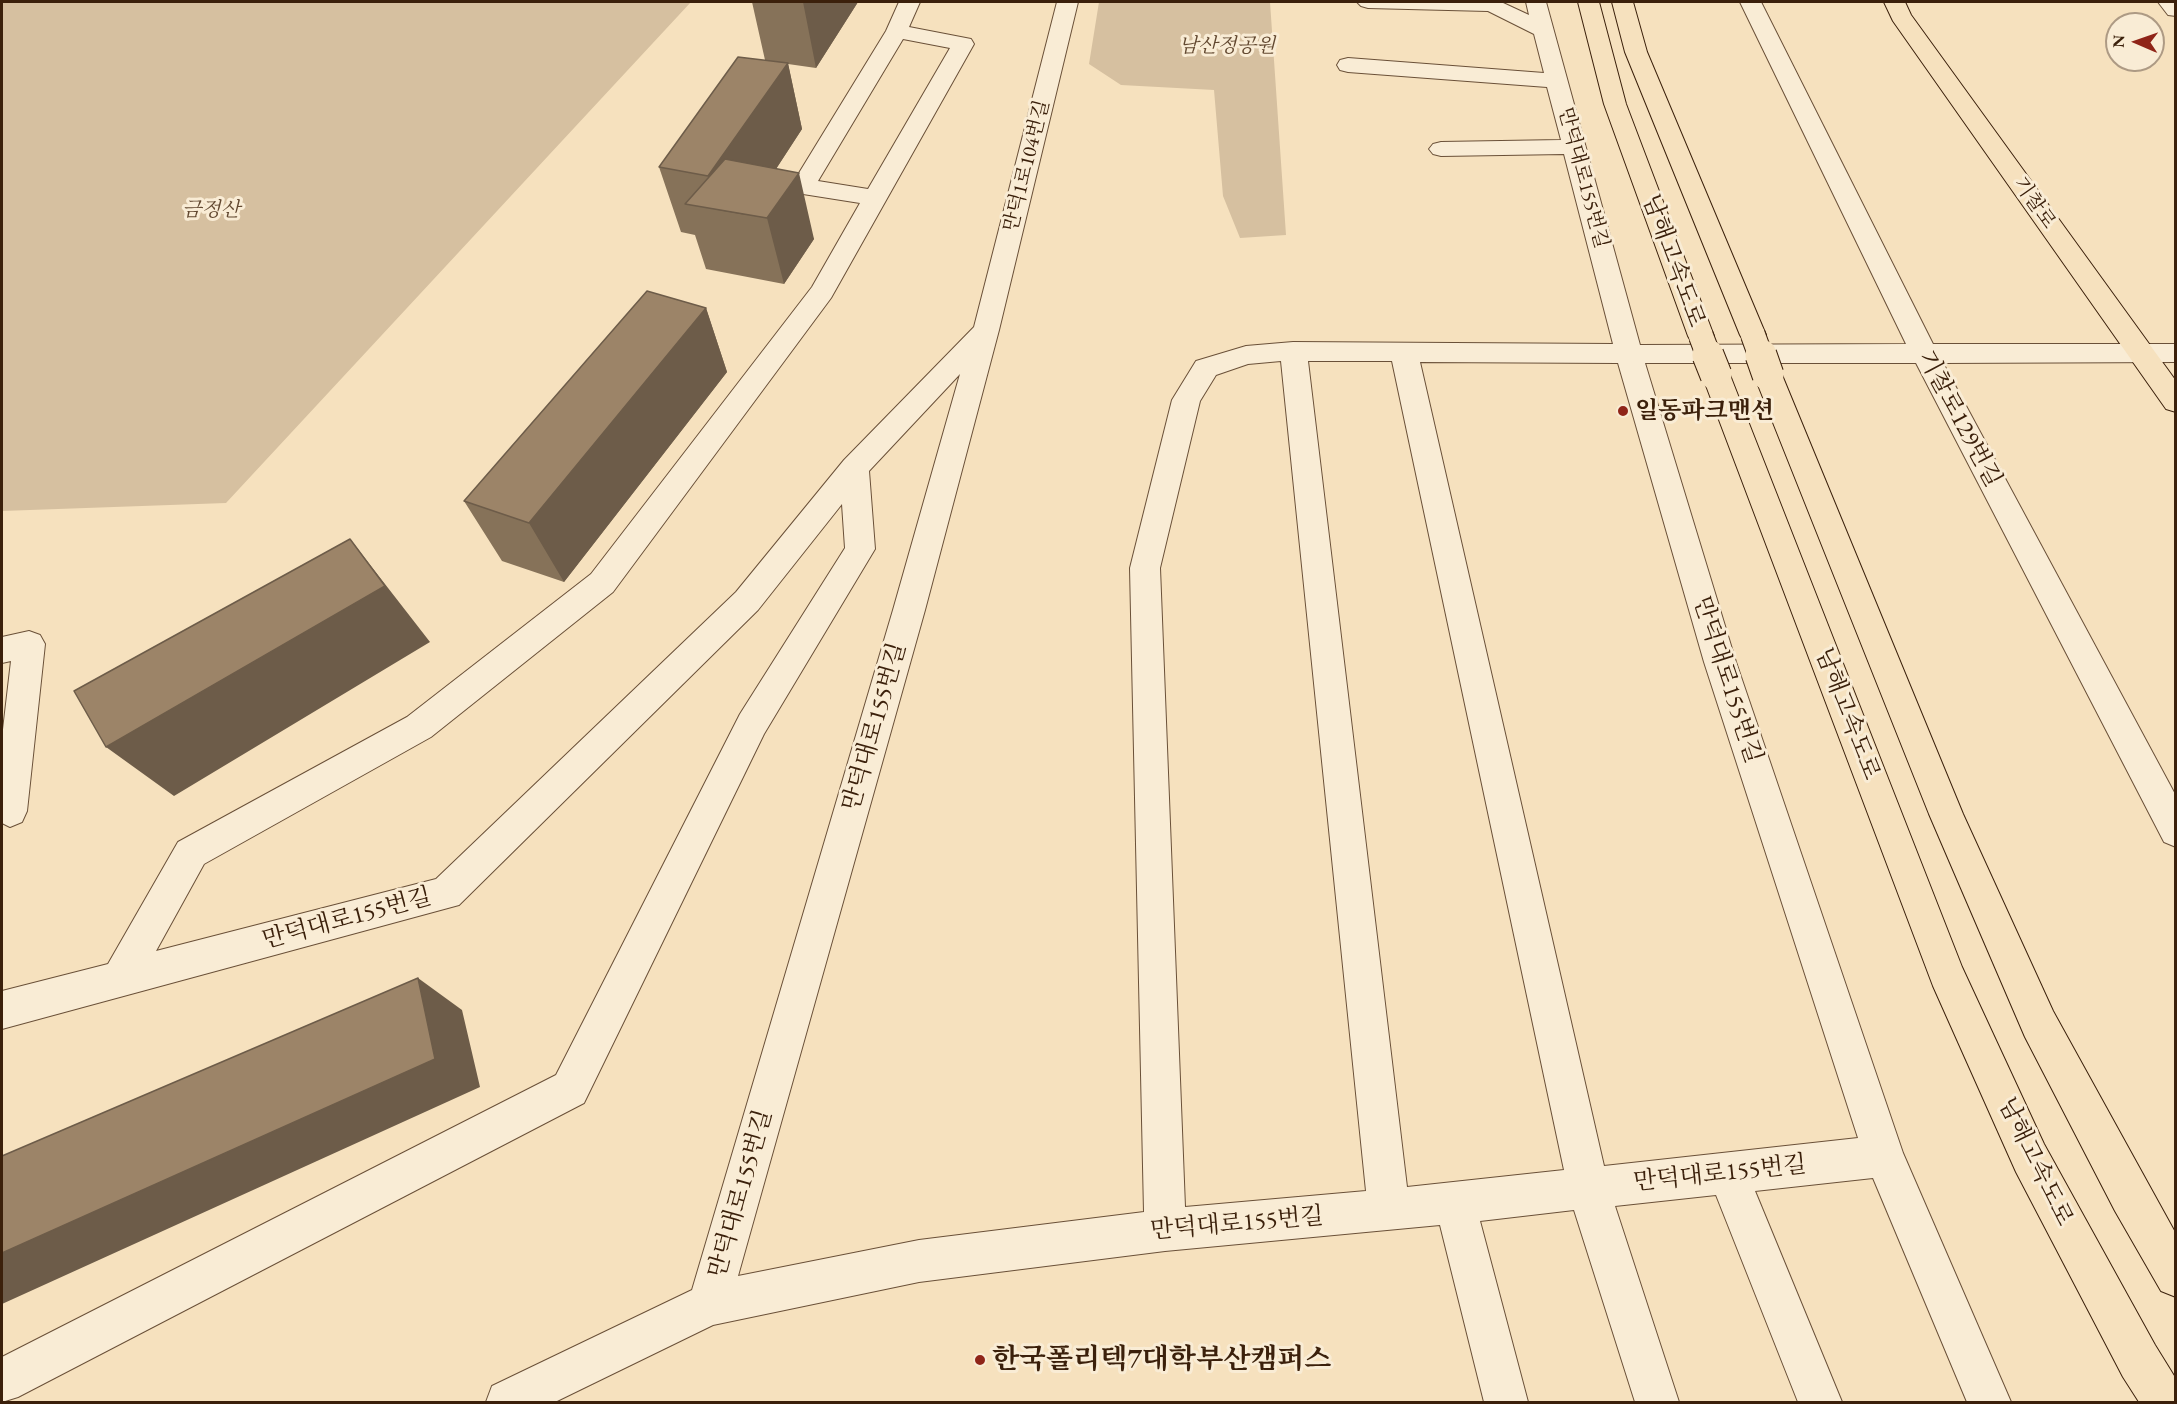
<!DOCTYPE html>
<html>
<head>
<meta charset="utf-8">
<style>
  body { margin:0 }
  #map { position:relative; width:2177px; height:1404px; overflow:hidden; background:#f6e1be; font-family:"EB Garamond",serif }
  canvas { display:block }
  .frame { position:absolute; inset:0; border:3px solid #3b200b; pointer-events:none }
  .north { position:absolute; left:2105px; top:12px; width:60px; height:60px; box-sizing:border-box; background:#f9ecd5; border:2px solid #ad9a84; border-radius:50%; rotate:272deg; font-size:16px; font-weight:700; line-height:24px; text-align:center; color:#3b200b }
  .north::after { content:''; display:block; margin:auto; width:21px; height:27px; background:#8f2418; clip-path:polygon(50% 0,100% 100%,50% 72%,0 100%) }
</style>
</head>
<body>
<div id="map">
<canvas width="2177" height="1404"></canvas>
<div class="frame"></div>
<div class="north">N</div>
</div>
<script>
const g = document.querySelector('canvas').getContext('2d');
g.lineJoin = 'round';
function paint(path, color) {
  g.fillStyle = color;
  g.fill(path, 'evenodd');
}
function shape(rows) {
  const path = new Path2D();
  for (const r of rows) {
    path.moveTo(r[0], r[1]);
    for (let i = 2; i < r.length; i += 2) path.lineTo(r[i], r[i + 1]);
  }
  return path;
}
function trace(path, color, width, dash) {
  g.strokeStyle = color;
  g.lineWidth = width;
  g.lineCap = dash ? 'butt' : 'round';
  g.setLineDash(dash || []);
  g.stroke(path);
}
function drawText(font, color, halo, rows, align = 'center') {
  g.font = font + ' "EB Garamond","Noto Serif KR",serif';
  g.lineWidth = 6;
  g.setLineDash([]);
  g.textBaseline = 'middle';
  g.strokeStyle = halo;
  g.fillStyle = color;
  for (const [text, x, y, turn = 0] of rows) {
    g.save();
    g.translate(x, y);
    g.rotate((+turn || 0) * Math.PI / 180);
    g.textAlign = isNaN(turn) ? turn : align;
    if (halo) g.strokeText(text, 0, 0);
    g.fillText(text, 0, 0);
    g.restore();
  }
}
paint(shape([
  [2,2,691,2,226,503,2,511],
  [1099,2,1270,2,1286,235,1240,238,1223,196,1214,90,1121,85,1089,64]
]), '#d6c0a0');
const minor = shape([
  [899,2,920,2,909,27,971,39,974,44,831,298,613,592,431,737,204,864,156,951,436,879,736,592,844,460,974,327,1057,2,1078,2,999,330,925,610,738,1276,919,1240,1144,1212,1130,568,1172,400,1196,361,1246,346,1293,342,1613,344,1564,154,1441,156,1433,154,1429,149,1433,144,1441,142,1561,140,1547,87,1348,72,1340,70,1337,65,1340,60,1348,58,1544,73,1534,34,1488,11,1368,8,1361,6,1357,2,1501,2,1529,15,1526,2,1546,2,1640,345,1906,344,1740,2,1761,2,1933,344,2176,344,2176,362,1943,363,2176,796,2176,847,2164,842,1916,363,1645,363,1736,662,1903,1153,2011,1402,1967,1402,1873,1178,1755,1191,1842,1402,1798,1402,1716,1195,1615,1206,1679,1402,1635,1402,1574,1210,1480,1221,1528,1402,1484,1402,1440,1225,1165,1251,919,1282,713,1325,555,1402,486,1402,492,1386,692,1290,893,610,960,374,869,471,875,549,764,734,584,1103,18,1397,2,1402,2,1357,556,1075,740,714,845,548,842,504,758,610,459,905,2,1029,2,991,108,964,178,842,407,717,591,574,812,287,860,203,803,194,794,191,791,186,886,31,899,2],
  [903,39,950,48,868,189,818,181,903,39],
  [1281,361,1366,1191,1185,1207,1160,568,1200,401,1216,375,1248,364,1281,361],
  [1308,361,1392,361,1564,1170,1407,1187,1308,361],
  [1420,362,1618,363,1704,662,1858,1138,1604,1166,1420,362],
  [2158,2,2176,2,2176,16,2168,15,2158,2],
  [29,631,40,635,45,644,27,811,22,822,10,827,2,823,2,738,11,661,2,663,2,637,29,631]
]);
const major = shape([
  [1884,2,1905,2,1911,15,2176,381,2176,412,2166,409,1893,21,1884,2]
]);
const highway = shape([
  [1578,2,1599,2,1626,104,1714,336,1710,343,1701,345,1692,343,1688,336,1604,104,1578,2],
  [1612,2,1633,2,1647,52,1766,335,1762,342,1753,344,1744,342,1740,335,1625,52,1612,2],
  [1716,365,1726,368,1730,375,1962,967,2044,1144,2155,1345,2176,1379,2176,1402,2139,1402,2123,1377,2016,1172,1933,986,1702,375,1706,368,1716,365],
  [1768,365,1778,368,1782,375,1963,814,2053,1011,2176,1234,2176,1297,2161,1291,2115,1211,2025,1037,1929,814,1754,375,1758,368,1768,365]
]);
trace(minor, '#6a5038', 2);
trace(major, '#3b200b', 2);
trace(highway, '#3b200b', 2);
paint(minor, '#f9ecd5');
paint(major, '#f6e1be');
paint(highway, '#f6e1be');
const highwayBridgeFar1 = shape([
  [1753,335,1761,357],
  [1701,336,1709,357]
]);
const highwayBridge = shape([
  [1708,355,1716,375],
  [1761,355,1768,375]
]);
trace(highwayBridgeFar1, '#3b200b', 26, []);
trace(highwayBridge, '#3b200b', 33, []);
trace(highwayBridgeFar1, '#f6e1be', 24);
trace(highwayBridge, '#f6e1be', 31);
paint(shape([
  [752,2,858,2,816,68,788,64,802,129,776,169,814,239,784,284,706,269,695,235,681,232,659,167,765,60],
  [706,308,727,372,564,582,502,561,464,501]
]), '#867259');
paint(shape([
  [803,2,858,2,816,68],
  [788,63,802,129,746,215,718,210,708,176],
  [799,173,814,239,784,284,767,218],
  [706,308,727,372,564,582,529,523],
  [350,539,430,642,174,796,106,747],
  [418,978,462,1010,480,1087,2,1304,2,1253]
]), '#6d5c49');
const building = shape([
  [738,57,788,63,708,176,659,167,738,57],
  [725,159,799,173,767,218,685,204,725,159],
  [647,291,706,308,529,523,464,501,647,291],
  [350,539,385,586,106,747,74,691,350,539],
  [418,978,435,1059,2,1253,2,1156,418,978]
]);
paint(building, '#9c8468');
trace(building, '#6d5c49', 1.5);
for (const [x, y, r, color] of [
  [1623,411,6,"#8f2418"],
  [980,1360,6,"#8f2418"]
]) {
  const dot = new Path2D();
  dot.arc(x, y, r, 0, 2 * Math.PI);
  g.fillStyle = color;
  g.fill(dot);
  trace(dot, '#f9ecd5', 2);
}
drawText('italic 20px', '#624830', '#f9ecd5', [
  ["남산정공원",1227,47],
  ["금정산",211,211]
]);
drawText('20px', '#3b200b', '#f9ecd5', [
  ["만덕1로104번길",1027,166,-76],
  ["만덕대로155번길",1583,178,75],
  ["기찰로",2034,203,55]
]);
drawText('24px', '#3b200b', '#f9ecd5', [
  ["남해고속도로",1673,261,70],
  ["기찰로129번길",1959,419,62],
  ["만덕대로155번길",1727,680,72],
  ["남해고속도로",1847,714,69],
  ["만덕대로155번길",875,727,-74],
  ["만덕대로155번길",347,919,-15],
  ["남해고속도로",2035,1162,64],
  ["만덕대로155번길",1720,1174,-6],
  ["만덕대로155번길",741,1194,-74],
  ["만덕대로155번길",1237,1224,-5]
]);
drawText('bold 24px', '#3b200b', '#f9ecd5', [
  ["일동파크맨션",1635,411]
], 'left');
drawText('bold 28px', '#3b200b', '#f9ecd5', [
  ["한국폴리텍7대학부산캠퍼스",992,1360]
], 'left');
</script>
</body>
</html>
